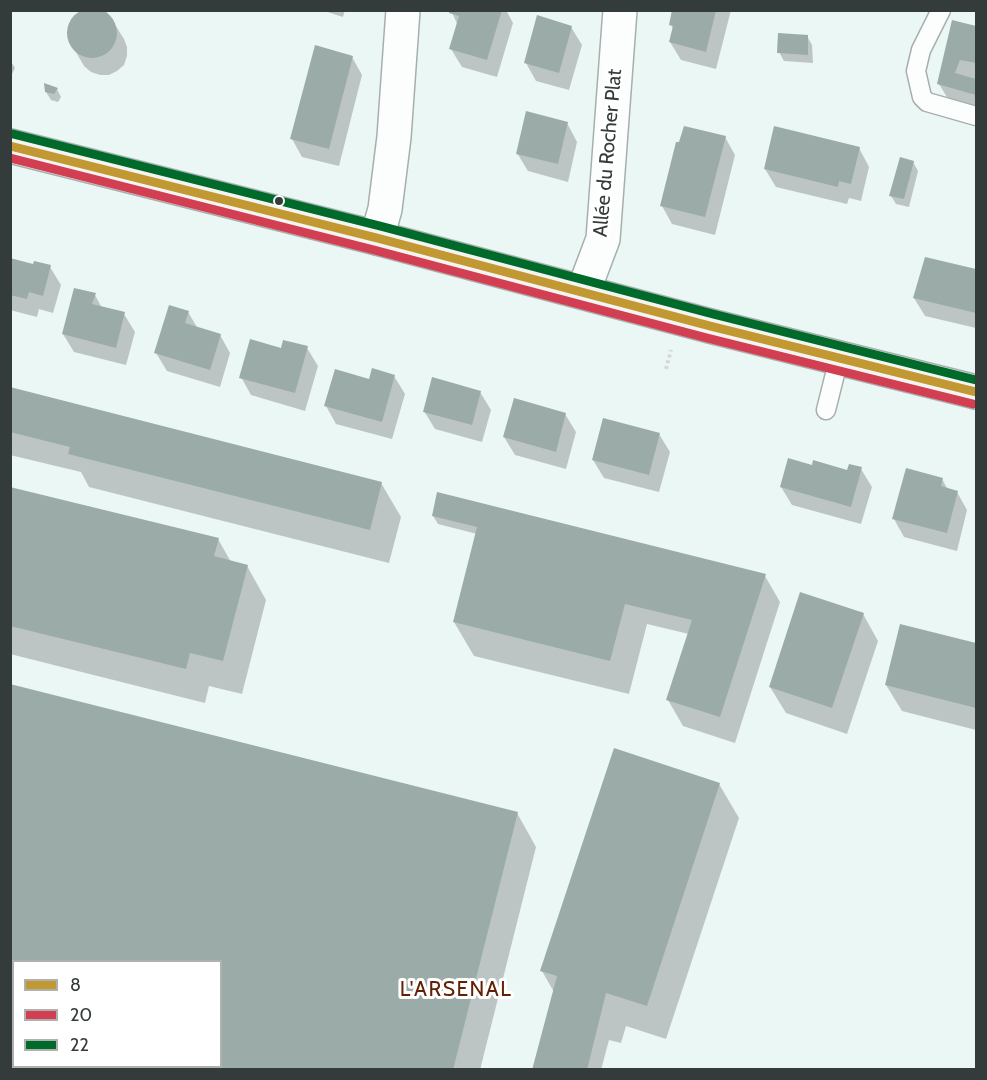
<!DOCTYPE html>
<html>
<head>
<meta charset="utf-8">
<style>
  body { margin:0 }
  #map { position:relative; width:987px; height:1080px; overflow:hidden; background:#ebf7f4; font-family:Cabin,sans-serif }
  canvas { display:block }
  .frame { position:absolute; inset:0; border:12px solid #333c3a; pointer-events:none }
  .legend { position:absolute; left:12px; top:960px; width:210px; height:108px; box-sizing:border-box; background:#fff; border:2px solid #adb1b0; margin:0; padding:8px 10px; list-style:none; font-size:18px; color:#333c3a }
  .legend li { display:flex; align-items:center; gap:12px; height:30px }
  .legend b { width:30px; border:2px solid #adb1b0 }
</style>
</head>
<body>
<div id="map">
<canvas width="987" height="1080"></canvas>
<div class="frame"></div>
<ul class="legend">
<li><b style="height:8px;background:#c19831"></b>8</li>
<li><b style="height:8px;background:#d23e52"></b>20</li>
<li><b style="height:8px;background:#006a2a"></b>22</li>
</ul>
</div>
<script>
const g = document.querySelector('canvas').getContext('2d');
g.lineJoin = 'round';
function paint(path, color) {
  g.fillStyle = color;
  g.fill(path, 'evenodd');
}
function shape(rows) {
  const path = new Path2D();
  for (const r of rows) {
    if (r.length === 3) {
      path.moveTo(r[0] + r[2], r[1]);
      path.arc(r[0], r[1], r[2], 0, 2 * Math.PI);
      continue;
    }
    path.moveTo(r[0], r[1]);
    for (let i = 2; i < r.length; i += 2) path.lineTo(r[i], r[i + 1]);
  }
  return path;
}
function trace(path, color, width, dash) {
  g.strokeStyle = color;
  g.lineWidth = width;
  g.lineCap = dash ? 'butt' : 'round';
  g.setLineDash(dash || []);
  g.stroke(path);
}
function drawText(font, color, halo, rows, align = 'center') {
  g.font = font + ' Cabin,sans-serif';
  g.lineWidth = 6;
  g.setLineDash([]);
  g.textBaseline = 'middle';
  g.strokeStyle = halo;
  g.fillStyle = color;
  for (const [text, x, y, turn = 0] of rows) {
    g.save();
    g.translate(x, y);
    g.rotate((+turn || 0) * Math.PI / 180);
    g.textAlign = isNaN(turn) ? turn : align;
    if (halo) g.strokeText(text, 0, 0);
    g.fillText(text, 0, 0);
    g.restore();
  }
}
paint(shape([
  [82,10,102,10,107,12,124,39,127,47,127,56,124,65,117,71,109,75,100,75,91,72,84,66,73,47,69,39,71,21],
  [321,10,345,10,343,17],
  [451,10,506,10,513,23,497,77,462,67,451,49,458,26],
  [674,10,731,10,716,69,681,60,670,42,674,30,671,25],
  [953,21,976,27,976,109,950,102,939,84],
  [571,27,582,45,569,90,536,81,526,63],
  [807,36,812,45,813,63,784,61,779,52],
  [352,57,362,75,339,166,302,157,292,139],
  [10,60,15,68,10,78],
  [57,89,61,97,58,102,51,100,46,92],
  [567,123,577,142,568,182,528,171,517,153],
  [725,137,735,155,715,235,672,224,662,206],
  [859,148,869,167,861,201,849,198,847,204,776,187,765,169],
  [913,162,918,171,909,207,896,204,891,196],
  [926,259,976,271,976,328,925,316,914,298],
  [10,260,35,266,50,267,61,285,53,313,39,309,37,317,10,310],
  [95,295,102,308,124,314,135,332,126,365,74,352,63,334],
  [188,312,198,329,220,335,230,353,220,387,167,371,156,353],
  [307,348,318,366,305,411,251,395,241,377,282,350],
  [394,376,405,394,392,439,336,424,326,406,370,381],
  [10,389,381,483,401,517,389,563,89,487,81,472,10,455],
  [480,392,491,410,482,442,435,429,424,411],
  [565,414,576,432,566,469,515,455,504,437],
  [659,434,670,452,659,492,604,478,593,460],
  [861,469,872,487,861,524,792,505,781,487],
  [942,479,948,490,957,492,967,510,957,551,904,537,894,519],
  [10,488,218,539,231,562,247,566,266,600,242,694,209,686,205,703,10,654],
  [433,516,765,576,780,602,735,743,683,726,668,700,689,634,647,624,629,694,474,656,454,622,477,534,438,524],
  [863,614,878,641,847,734,786,713,770,687],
  [901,626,976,645,976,730,902,711,886,685],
  [10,686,517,813,536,847,480,1070,10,1070],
  [14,962,220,962,220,1066,14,1066],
  [719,784,739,818,666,1039,626,1026,621,1043,609,1040,601,1070,534,1070,554,992,542,971]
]), '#0003');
paint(shape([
  [92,33,25],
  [449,10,502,10,487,60,449,49,459,16,449,13],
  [672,10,716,10,706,52,669,42,673,26,669,25],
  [537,15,572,26,559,73,524,63],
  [952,20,976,26,976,63,960,60,955,73,976,79,976,95,937,84],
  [778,33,808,35,808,55,777,53],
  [315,45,353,56,329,149,290,139],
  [44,83,58,88,54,94,45,92],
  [526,111,568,122,558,164,516,154],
  [684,126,726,136,705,217,660,206,676,142,679,142],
  [774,126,860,147,851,184,839,181,838,187,764,169],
  [900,157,914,161,904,199,889,196],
  [925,257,976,269,976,313,913,298],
  [10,258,33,264,34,261,51,265,43,296,29,292,27,299,10,295],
  [74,288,96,293,92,304,125,312,116,348,62,334],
  [169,305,189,311,185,323,221,334,210,370,154,353],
  [250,339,281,348,283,340,308,346,295,393,239,378],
  [372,368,395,375,382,422,324,406,335,369,369,379],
  [432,377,481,391,472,425,423,412],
  [10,387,382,482,370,530,68,454,70,447,10,432],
  [514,398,566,413,556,452,503,437],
  [603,418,660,433,649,475,592,460],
  [788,458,812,465,813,460,847,470,849,464,862,467,851,507,780,487],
  [906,468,943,478,941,486,958,491,947,533,892,519],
  [10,487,219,538,214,556,248,565,223,661,190,653,186,669,10,626],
  [437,492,766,574,720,717,666,700,692,620,625,604,610,661,453,622,477,527,432,516],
  [800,592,864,613,832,708,769,687],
  [900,624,976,643,976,708,885,685],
  [10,684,518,812,453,1070,10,1070],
  [14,962,220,962,220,1066,14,1066],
  [614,748,720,783,647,1006,606,993,587,1070,532,1070,557,976,540,971]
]), '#9aaba8');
const lane = shape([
  [941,10,921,50,916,71,922,97,927,102,976,116],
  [826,410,839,358]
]);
const street = shape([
  [377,238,385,209,394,137,403,10],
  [583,292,603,239,620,10]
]);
const secondary = shape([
  [10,146,377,238,710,326,976,392]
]);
trace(lane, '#a6afad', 21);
trace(street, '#a6afad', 36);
trace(secondary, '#a6afad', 36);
trace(shape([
  [666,369,671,350]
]), '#d5d8d8', 4, [3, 3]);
trace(lane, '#fcfefd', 18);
trace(street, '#fcfefd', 33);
trace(secondary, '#f4f4f2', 33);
trace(shape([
  [10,146,377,238,710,326,976,392]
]), '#c19831', 9);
trace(shape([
  [10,158,374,250,707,338,973,404]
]), '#d23e52', 9);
trace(shape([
  [13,134,380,226,713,314,976,380]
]), '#006a2a', 9);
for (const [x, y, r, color] of [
  [279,201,5,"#333c3a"]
]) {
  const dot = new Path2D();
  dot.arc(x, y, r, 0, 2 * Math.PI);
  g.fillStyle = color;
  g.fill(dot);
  trace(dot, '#fff', 2);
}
drawText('20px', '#333c3a', '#fff', [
  ["Allée du Rocher Plat",608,153,-85]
]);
g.letterSpacing = '1.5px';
drawText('21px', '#612102', '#fff', [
  ["L'ARSENAL",456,990]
]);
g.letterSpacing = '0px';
</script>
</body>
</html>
